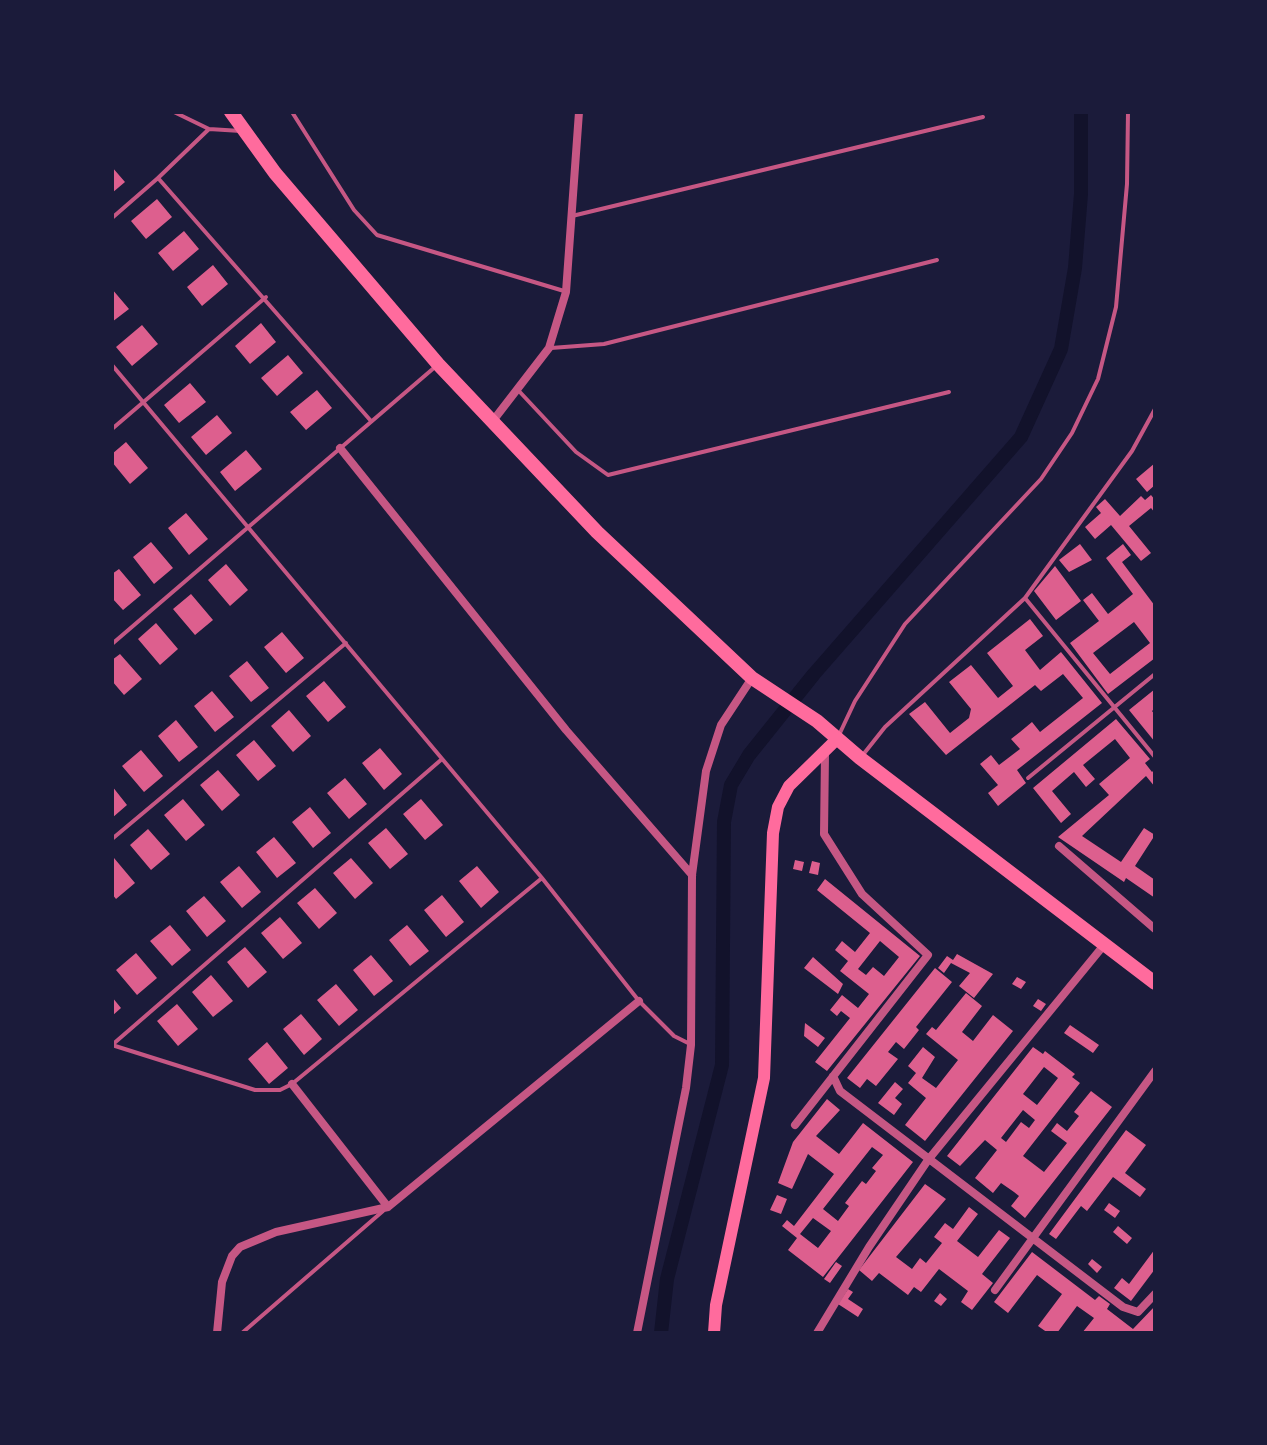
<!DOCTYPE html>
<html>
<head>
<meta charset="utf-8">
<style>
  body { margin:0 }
  #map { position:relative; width:1267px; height:1445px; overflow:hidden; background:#1b1b3a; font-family:Overpass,sans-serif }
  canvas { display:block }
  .frame { position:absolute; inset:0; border:114px solid #1b1b3a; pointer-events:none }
</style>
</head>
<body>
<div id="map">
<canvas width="1267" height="1445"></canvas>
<div class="frame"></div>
</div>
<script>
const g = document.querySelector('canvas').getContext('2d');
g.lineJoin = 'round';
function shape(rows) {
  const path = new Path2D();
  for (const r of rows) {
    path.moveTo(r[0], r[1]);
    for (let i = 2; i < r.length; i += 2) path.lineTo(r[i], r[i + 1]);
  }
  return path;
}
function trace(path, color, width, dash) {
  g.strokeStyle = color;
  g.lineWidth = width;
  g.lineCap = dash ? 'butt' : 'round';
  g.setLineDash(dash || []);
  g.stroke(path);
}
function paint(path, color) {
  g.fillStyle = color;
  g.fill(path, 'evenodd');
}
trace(shape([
  [661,1333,667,1279,722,1065,724,822,731,785,749,755,814,674,1021,437,1061,349,1075,268,1081,194,1081,112]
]), '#12122b', 14);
paint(shape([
  [112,167,125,182,112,193],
  [157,199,172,217,146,239,131,221],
  [184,231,199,249,173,271,158,253],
  [213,265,228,284,202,306,187,287],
  [112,289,129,309,112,322],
  [261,323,276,342,250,364,235,346],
  [142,325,158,344,132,366,116,347],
  [288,355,303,373,277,396,261,378],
  [190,383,206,402,179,423,164,405],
  [317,390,332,408,306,430,290,412],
  [217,415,232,433,206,455,191,437],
  [126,442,148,468,130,484,112,462,112,454],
  [246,450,262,469,235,491,220,472],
  [1155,463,1155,485,1147,492,1136,479],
  [1151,495,1155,500,1155,513,1151,508,1129,526,1151,553,1141,561,1111,525,1095,539,1085,527,1101,513,1096,507,1105,499,1120,516,1141,496,1145,500],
  [186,513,208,539,189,555,168,528],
  [151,542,173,568,154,584,133,557],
  [1080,544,1092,560,1069,572,1059,560],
  [1123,544,1131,555,1122,562,1155,606,1155,658,1108,694,1070,643,1099,621,1083,600,1092,593,1108,614,1133,594,1106,558],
  [1134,622,1150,643,1110,674,1093,653],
  [226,564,248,590,230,606,208,580],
  [1055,566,1081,601,1056,620,1034,591],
  [119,569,141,595,123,610,112,598,112,574],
  [191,594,213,620,195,635,173,609],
  [1030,619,1043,636,1025,650,1040,670,1061,652,1102,703,1017,770,1026,783,998,806,988,793,998,785,980,764,991,755,999,765,1020,749,1011,739,1020,732,1032,722,1040,732,1083,698,1063,674,1041,691,1035,685,946,755,909,714,925,702,950,733,969,718,971,709,949,682,971,665,998,698,1013,686,987,653],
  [156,623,178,649,160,665,138,639],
  [282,632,304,658,286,673,264,647],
  [120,654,142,679,124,695,112,681,112,660],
  [247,661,269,688,251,702,229,676],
  [324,681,346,707,328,722,306,696],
  [1155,689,1155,708,1152,711,1155,715,1155,742,1129,710],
  [212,691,234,717,215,732,194,706],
  [289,710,311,736,293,752,271,726],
  [1116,719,1150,759,1145,763,1152,772,1155,769,1155,787,1146,776,1082,836,1121,862,1144,828,1155,835,1135,866,1155,880,1155,898,1126,878,1124,882,1058,837,1109,795,1099,784,1130,758,1115,739,1083,765,1095,779,1086,787,1074,772,1052,791,1071,814,1061,823,1033,788],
  [176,720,198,747,179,762,158,736],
  [254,740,276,766,258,781,236,755],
  [380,748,402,774,384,790,362,763],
  [141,750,163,776,144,792,122,766],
  [218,770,240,795,222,811,200,785],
  [345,778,367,804,349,819,327,793],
  [112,786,127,805,112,818],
  [183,799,205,825,186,841,164,815],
  [421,799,443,825,425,840,403,814],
  [310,807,331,833,313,848,292,822],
  [386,828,408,854,390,869,368,843],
  [148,829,170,854,151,870,130,845],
  [274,837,296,863,277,878,256,852],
  [114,858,135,883,116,899,112,894],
  [351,858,373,883,355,899,333,873],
  [795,860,804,862,802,871,793,869],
  [812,861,820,863,818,875,809,873],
  [239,866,261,892,242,908,220,882],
  [477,866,499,892,481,908,459,881],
  [825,879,920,956,827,1071,815,1062,850,1018,841,1011,837,1016,830,1010,842,995,858,1008,869,994,840,971,848,961,835,950,842,941,855,952,870,933,817,890],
  [880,941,899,957,884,976,873,967,866,975,858,969],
  [315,888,337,913,319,929,297,903],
  [442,895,464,922,446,937,424,910],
  [204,896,226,921,207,937,186,911],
  [280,917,302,943,283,959,261,933],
  [170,925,191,950,172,966,150,941],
  [407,925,429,951,410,966,389,940],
  [245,947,267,972,248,988,227,962],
  [136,953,157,978,137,995,116,970],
  [957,954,993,974,974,998,959,986,970,973,951,963,944,973,938,968,947,956,953,960],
  [371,955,393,981,374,996,353,970],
  [813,957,843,984,838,994,804,968],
  [935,968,952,982,916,1027,919,1030,904,1049,896,1042,888,1052,898,1059,876,1086,867,1079,860,1088,847,1078],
  [211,975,233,1001,213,1017,192,992],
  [1017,977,1026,982,1021,989,1012,984],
  [336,984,358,1010,339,1026,317,1000],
  [966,993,982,1006,962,1032,973,1041,993,1015,1013,1031,925,1141,905,1125,926,1098,908,1083,916,1073,908,1066,923,1047,935,1057,922,1078,936,1088,958,1060,926,1034,932,1027,936,1030],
  [112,997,121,1008,112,1016],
  [1038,999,1046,1004,1041,1011,1033,1006],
  [177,1004,198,1029,178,1046,157,1021],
  [301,1014,322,1039,304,1055,283,1029],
  [805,1023,825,1038,818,1047,804,1036],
  [1070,1025,1099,1045,1093,1053,1064,1033],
  [267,1042,288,1068,269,1084,248,1059],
  [1033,1047,1043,1054,1045,1051,1075,1074,1072,1077,1080,1083,1023,1156,1044,1172,1067,1143,1051,1131,1057,1123,1067,1131,1079,1116,1074,1112,1091,1091,1112,1107,1025,1218,1011,1206,1019,1196,1014,1192,1001,1183,993,1193,975,1178,997,1150,985,1140,960,1166,947,1156],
  [1044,1067,1058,1078,1037,1105,1023,1094],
  [1023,1110,1035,1120,1029,1128,1021,1122,1006,1142,1001,1138],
  [895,1082,903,1089,895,1098,902,1104,894,1115,878,1103],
  [827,1099,840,1110,816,1136,839,1154,863,1123,913,1162,823,1277,788,1250,797,1238,782,1226,787,1220,794,1226,834,1174,808,1154,792,1189,778,1183,793,1142],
  [872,1147,883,1155,872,1168,876,1171,866,1184,862,1181,845,1203,849,1206,838,1221,823,1209],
  [813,1218,831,1231,818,1248,800,1234],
  [1126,1130,1146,1145,1125,1173,1146,1189,1140,1197,1113,1177,1087,1211,1081,1206,1056,1239,1049,1234],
  [925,1184,946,1199,896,1257,912,1269,920,1258,926,1263,942,1243,934,1237,945,1223,953,1229,969,1207,978,1214,957,1241,978,1257,999,1230,1010,1238,982,1274,993,1283,972,1310,961,1302,968,1291,939,1269,921,1292,914,1287,908,1295,879,1273,872,1281,859,1270],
  [777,1195,787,1199,781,1214,770,1210],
  [1109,1203,1120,1211,1115,1218,1104,1210],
  [1118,1226,1132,1238,1127,1244,1113,1232],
  [1155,1249,1155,1269,1131,1301,1114,1288,1122,1278,1129,1284],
  [1032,1252,1095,1300,1099,1296,1110,1304,1107,1309,1133,1329,1155,1306,1155,1333,1082,1333,1094,1318,1077,1306,1057,1333,1048,1333,1038,1326,1062,1294,1037,1275,1008,1313,994,1302],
  [1092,1259,1102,1267,1097,1273,1088,1264],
  [836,1262,842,1266,830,1283,824,1279],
  [848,1289,853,1292,848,1299,863,1309,858,1317,838,1304],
  [940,1293,947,1299,941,1306,934,1301]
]), '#dd5f8e');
trace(shape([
  [174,112,209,129,241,131],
  [292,112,354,210,377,235,564,291],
  [158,178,209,129],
  [572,216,983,117],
  [112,218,158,178,371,421],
  [551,348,604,344,937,260],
  [112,365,542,878,639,1001,674,1036,690,1044],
  [518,390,576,452,608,475,949,392],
  [112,429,266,297],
  [1025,598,1155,757],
  [112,644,435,367],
  [839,735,855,701,905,624,1041,479,1072,433,1098,379,1116,307,1127,184,1128,112],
  [862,756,885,727,1025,598,1132,451,1155,409],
  [1028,778,1155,674],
  [112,839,346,643],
  [112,1045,255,1090,280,1090,292,1084,542,878],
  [112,1045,442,759],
  [242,1333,383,1211]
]), '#c65784', 4);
trace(shape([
  [492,422,549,348,566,292,579,112],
  [340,448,566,730,692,875],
  [1059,846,1155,929],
  [833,1076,840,1091,1123,1307,1138,1312,1155,1294],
  [292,1084,388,1207],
  [795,1125,928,955,862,894,824,834,825,754],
  [995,1290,1155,1071],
  [217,1333,222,1282,232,1256,240,1247,276,1232,388,1207,639,1001],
  [637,1333,686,1088,691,1045,692,875,706,771,721,725,752,678],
  [817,1333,869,1247,928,1160,1104,945]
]), '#c65784', 8);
trace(shape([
  [714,1333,716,1305,764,1078,773,833,778,807,789,786,838,738]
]), '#ff6b9d', 12);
trace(shape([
  [231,112,275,173,438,364,597,532,752,678,817,721,860,758,1155,983]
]), '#ff6b9d', 14);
</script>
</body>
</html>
